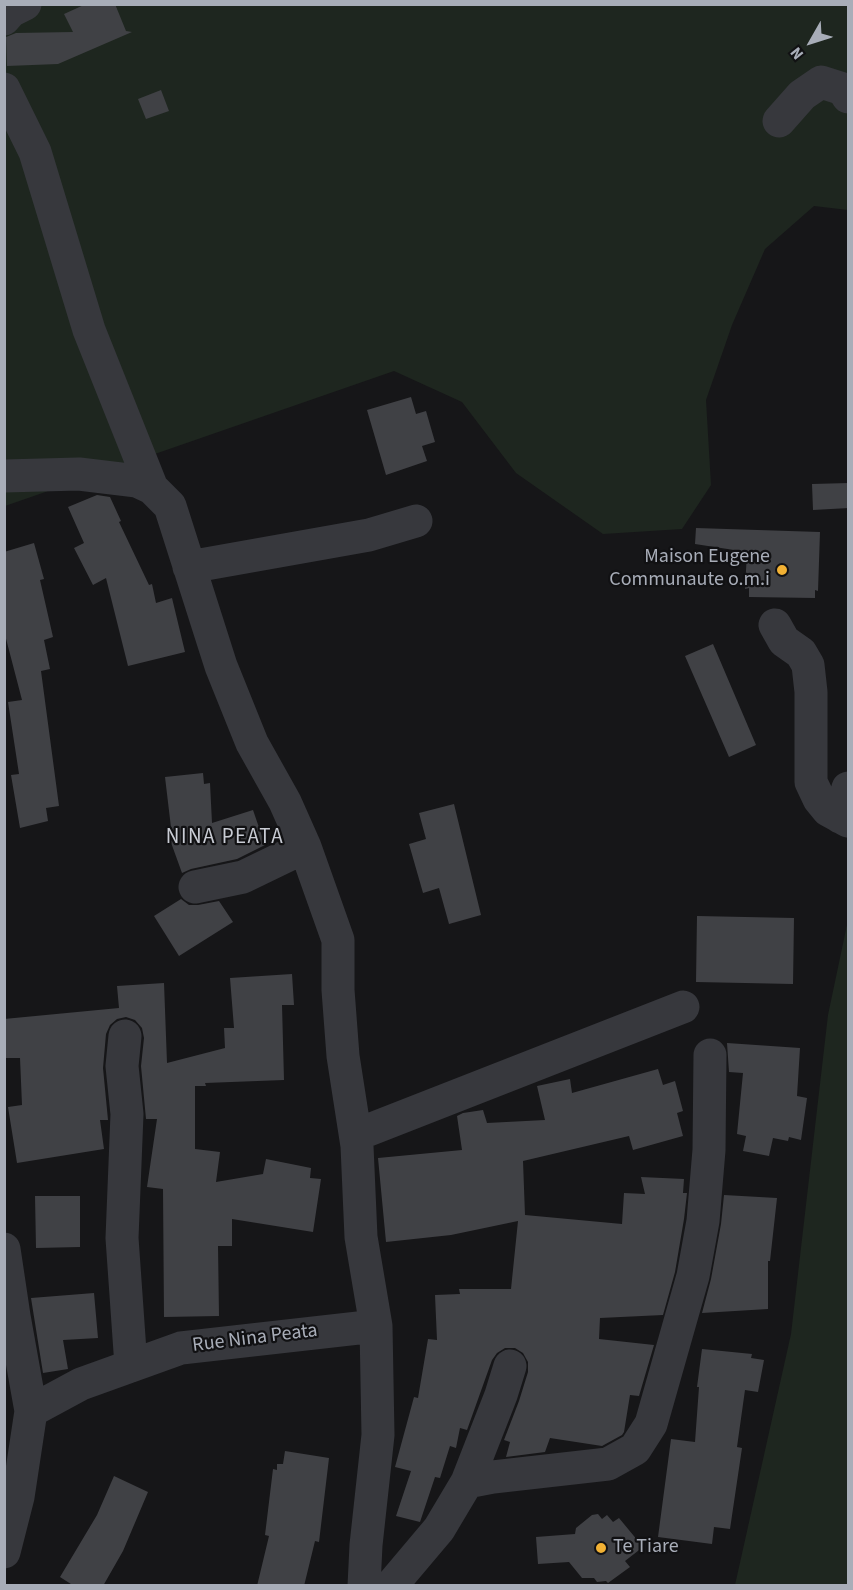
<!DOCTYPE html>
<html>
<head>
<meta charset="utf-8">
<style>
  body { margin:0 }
  #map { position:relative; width:853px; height:1590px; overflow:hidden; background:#161618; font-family:"Source Sans 3",sans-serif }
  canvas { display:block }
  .frame { position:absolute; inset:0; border:6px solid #a8adb8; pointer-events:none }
  .north { position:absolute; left:781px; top:12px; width:60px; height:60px; -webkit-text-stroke:4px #111113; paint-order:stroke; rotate:231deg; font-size:16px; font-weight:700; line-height:24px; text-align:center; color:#a8adb8 }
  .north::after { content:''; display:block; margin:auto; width:21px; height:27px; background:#a8adb8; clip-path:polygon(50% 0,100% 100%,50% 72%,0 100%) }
</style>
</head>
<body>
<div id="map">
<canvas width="853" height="1590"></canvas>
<div class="frame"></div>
<div class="north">N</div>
</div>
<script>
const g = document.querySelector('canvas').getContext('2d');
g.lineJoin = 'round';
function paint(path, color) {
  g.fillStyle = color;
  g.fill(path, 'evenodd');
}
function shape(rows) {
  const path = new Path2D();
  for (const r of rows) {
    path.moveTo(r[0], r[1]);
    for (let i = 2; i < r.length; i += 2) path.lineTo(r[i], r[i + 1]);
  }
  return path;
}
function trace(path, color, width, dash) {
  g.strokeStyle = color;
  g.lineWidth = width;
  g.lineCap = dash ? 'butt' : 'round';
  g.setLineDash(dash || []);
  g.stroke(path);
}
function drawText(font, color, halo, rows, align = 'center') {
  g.font = font + ' "Source Sans 3",sans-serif';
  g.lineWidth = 4.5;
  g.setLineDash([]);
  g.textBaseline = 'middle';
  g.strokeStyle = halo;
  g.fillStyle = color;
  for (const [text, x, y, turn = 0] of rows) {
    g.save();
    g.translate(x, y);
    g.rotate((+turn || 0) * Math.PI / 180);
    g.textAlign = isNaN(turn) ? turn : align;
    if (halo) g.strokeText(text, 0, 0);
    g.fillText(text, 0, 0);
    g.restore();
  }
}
paint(shape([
  [4,5,848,5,848,210,814,206,765,249,732,325,706,400,711,485,682,529,603,534,516,473,462,402,394,371,5,506],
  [848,920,848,1585,735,1585,791,1334,828,1015]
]), '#1e261f');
paint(shape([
  [86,4,115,4,126,31,132,32,58,64,7,66,6,37,16,33,73,32,64,14],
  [161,90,169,111,146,119,138,99],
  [411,397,416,414,426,411,435,442,422,446,427,461,386,475,367,410],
  [849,483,849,508,813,510,812,484],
  [97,495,110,497,121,521,119,522,149,585,152,584,156,603,172,598,185,652,128,666,106,578,93,585,74,548,84,543,68,507],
  [696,528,820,532,818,591,815,590,815,598,749,597,749,588,745,589,747,552,695,544],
  [34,543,44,579,40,580,53,637,44,640,50,669,41,671,59,806,46,808,48,821,20,828,11,775,19,774,8,702,22,700,4,631,4,552],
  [713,644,756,745,729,757,685,656],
  [203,773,204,784,210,783,212,823,253,810,265,845,237,859,191,869,182,873,169,837,172,836,165,777],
  [454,804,481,915,449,924,439,888,423,893,409,844,426,839,419,813],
  [181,899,189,905,198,905,219,901,233,922,179,956,154,916],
  [697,916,794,918,793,984,696,982],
  [292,974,294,1005,282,1005,284,1080,205,1083,206,1086,195,1086,195,1149,220,1152,216,1182,263,1174,266,1159,311,1168,310,1178,321,1179,313,1232,232,1219,232,1246,218,1246,219,1316,164,1317,163,1189,147,1187,157,1119,146,1119,141,1066,144,1038,142,1028,135,1020,126,1017,117,1019,110,1025,106,1034,103,1068,108,1120,100,1120,104,1149,17,1163,8,1107,22,1105,20,1058,4,1058,4,1019,119,1008,117,986,164,983,167,1063,225,1048,224,1028,234,1028,230,978],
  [727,1043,800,1048,797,1096,807,1098,801,1140,789,1137,788,1141,773,1138,769,1156,743,1151,746,1136,737,1134,743,1073,729,1072],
  [658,1069,663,1085,675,1081,683,1111,677,1113,683,1136,633,1150,629,1136,523,1161,525,1215,622,1224,624,1193,645,1194,641,1177,684,1179,683,1193,687,1193,684,1219,675,1272,663,1315,600,1318,599,1339,654,1345,639,1396,630,1395,624,1432,622,1435,602,1446,550,1438,545,1452,506,1457,510,1442,504,1440,519,1401,528,1372,528,1362,523,1353,515,1348,505,1348,497,1353,492,1360,467,1430,460,1428,456,1448,450,1446,440,1478,435,1477,420,1522,396,1516,411,1471,395,1467,414,1397,418,1398,428,1339,437,1340,435,1295,460,1294,459,1289,511,1289,518,1221,451,1235,386,1242,378,1158,462,1150,457,1116,463,1113,483,1110,487,1123,545,1120,537,1086,570,1079,572,1093],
  [724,1195,777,1198,770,1261,768,1261,768,1309,702,1313,711,1279,721,1224],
  [35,1196,80,1196,80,1247,36,1248],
  [94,1293,98,1338,63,1340,68,1369,43,1373,31,1298],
  [702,1349,752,1354,751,1358,764,1360,758,1392,745,1390,737,1447,742,1448,730,1529,714,1527,712,1544,658,1537,671,1439,695,1442,699,1387,697,1387],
  [285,1451,329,1458,319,1542,315,1541,304,1586,257,1586,269,1536,265,1535,273,1469,277,1470,277,1464,283,1464],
  [114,1476,148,1492,123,1551,103,1586,74,1586,60,1577,97,1515],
  [598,1514,602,1519,607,1515,613,1522,619,1518,643,1547,625,1561,630,1567,608,1583,606,1581,597,1582,594,1578,582,1578,569,1562,538,1564,536,1537,575,1534,576,1528,592,1515]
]), '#404145');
trace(shape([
  [4,19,11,11,25,4],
  [4,89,35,152,89,330,152,488],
  [779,121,802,95,821,82,843,89,848,97],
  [4,476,79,474,137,481,152,488,170,506,221,666,252,743,285,802,305,847,338,940,338,990,343,1056,357,1146,361,1237,376,1326],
  [189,567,369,535,416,521],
  [775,625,784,641,801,653,808,665,811,692,811,782,819,799,828,810,848,821],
  [840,817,848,788],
  [195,887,243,877,305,847],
  [125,1036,122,1066,127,1114,122,1238,131,1366],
  [356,1135,683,1007],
  [4,1249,14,1316,31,1411],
  [467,1482,493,1477,608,1464,635,1449,651,1424,693,1276,703,1221,709,1150,710,1055],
  [4,1552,18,1497,31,1411,81,1384,181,1348,376,1326,378,1435,366,1545,364,1586],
  [391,1586,439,1529,467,1482,501,1395,510,1366]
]), '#37383d', 33);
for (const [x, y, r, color] of [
  [782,570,6,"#f2b134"],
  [601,1548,6,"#f2b134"]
]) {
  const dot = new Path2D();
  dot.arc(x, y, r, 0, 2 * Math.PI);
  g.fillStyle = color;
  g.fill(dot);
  trace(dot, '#111113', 2);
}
drawText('20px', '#a8adb8', '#111113', [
  ["Maison Eugene",770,558],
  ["Communaute o.m.i",770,581],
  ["Te Tiare",613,1548,"left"]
], 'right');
drawText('20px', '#a8adb8', '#111113', [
  ["Rue Nina Peata",255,1339,-7]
]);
g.letterSpacing = '1.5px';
drawText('21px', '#c9ccd4', '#111113', [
  ["NINA PEATA",225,838]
]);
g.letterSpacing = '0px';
</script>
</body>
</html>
